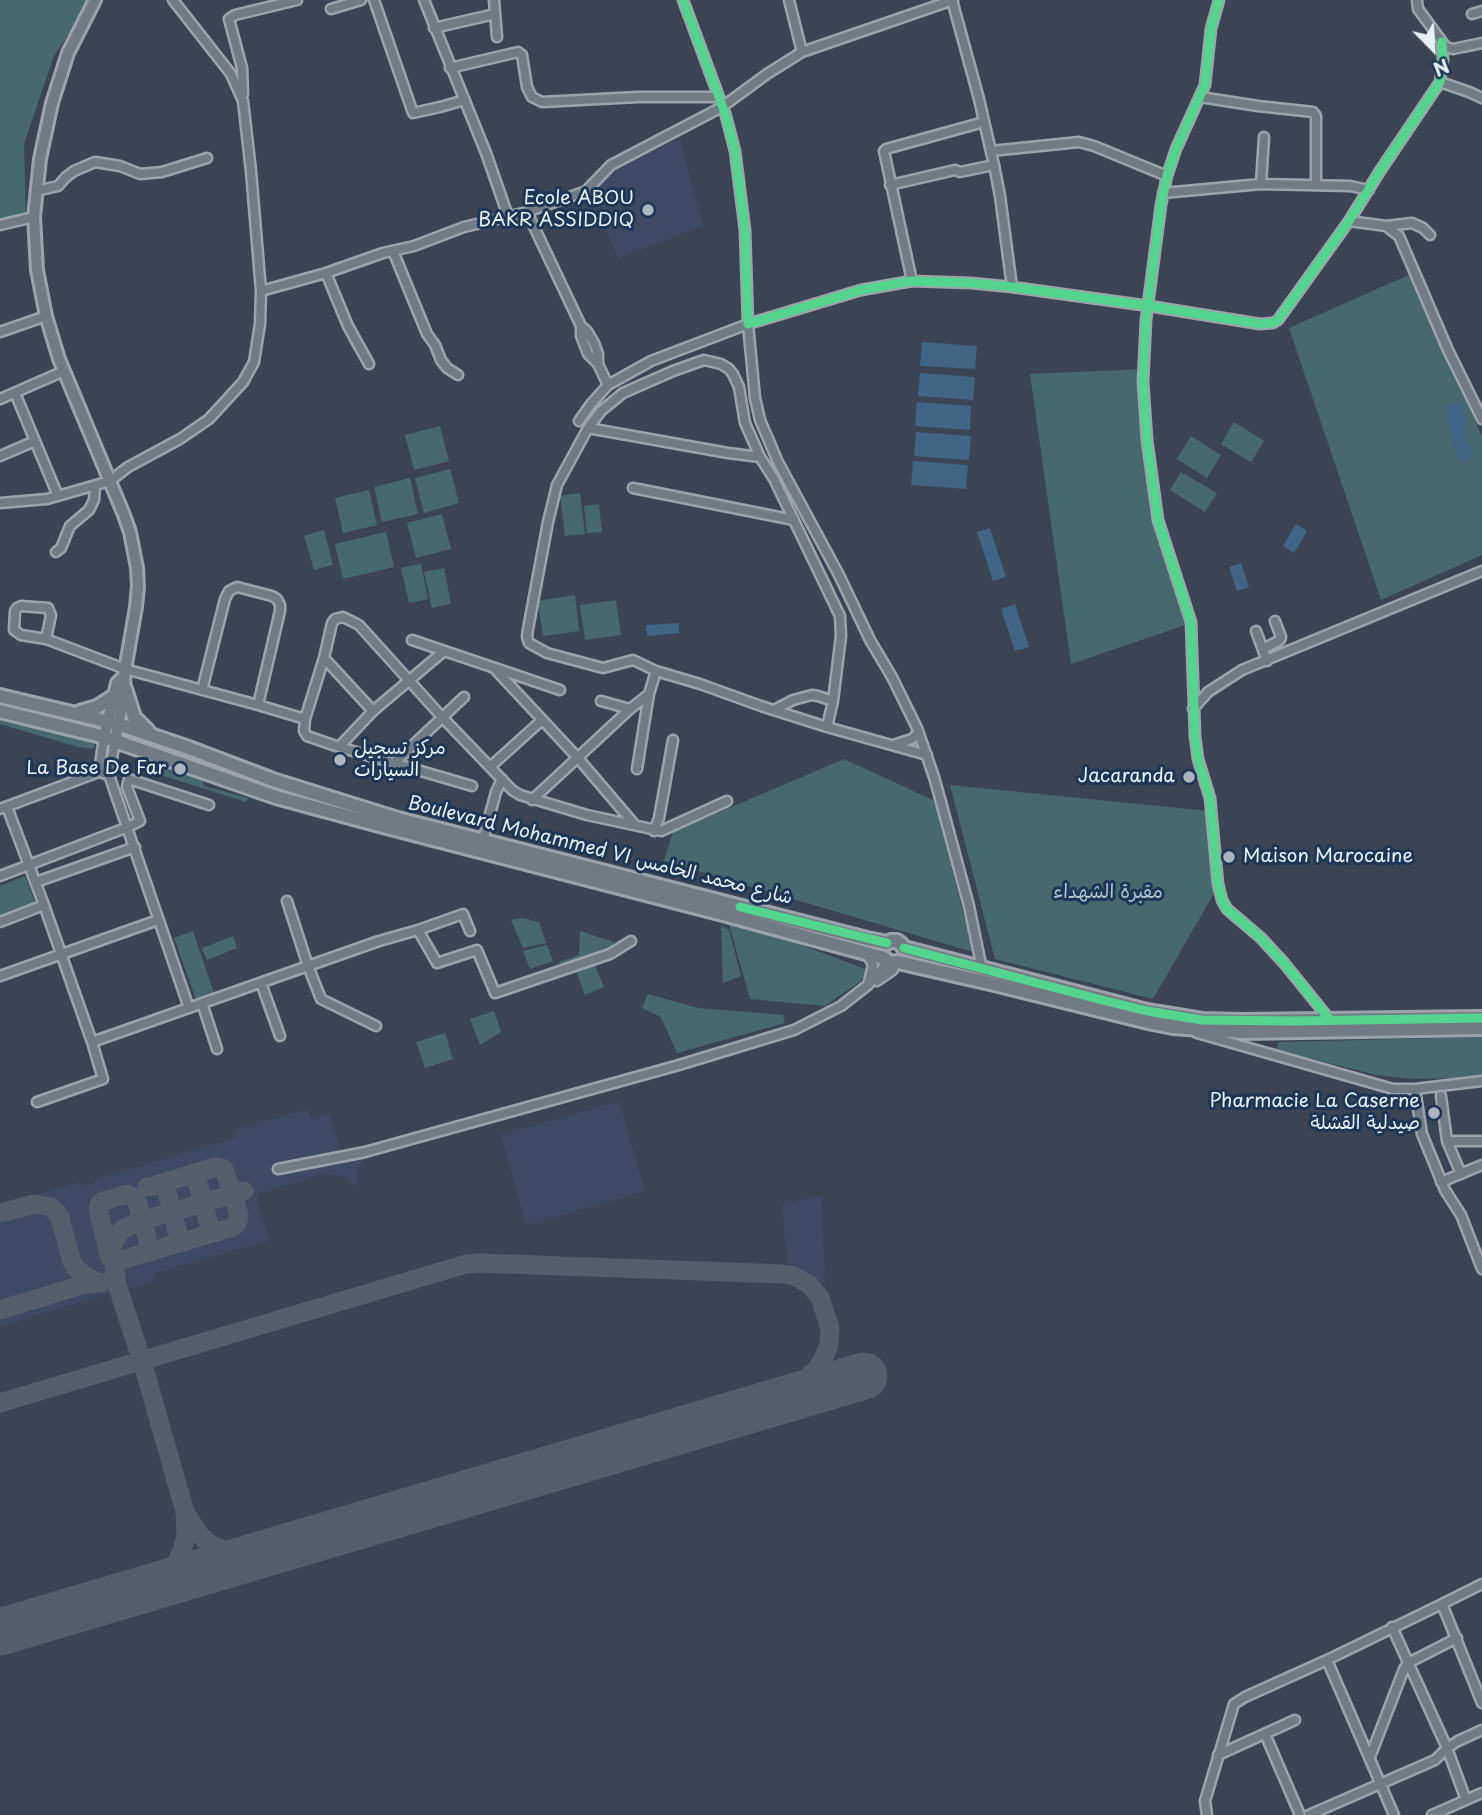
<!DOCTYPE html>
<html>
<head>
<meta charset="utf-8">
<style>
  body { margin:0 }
  #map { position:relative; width:1482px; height:1815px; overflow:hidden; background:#3c4454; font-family:"Playpen Sans",sans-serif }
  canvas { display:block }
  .north { position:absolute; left:1398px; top:14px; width:70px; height:70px; -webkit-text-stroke:5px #1d3557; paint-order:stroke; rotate:156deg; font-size:19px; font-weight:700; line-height:28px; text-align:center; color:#e8f1f8 }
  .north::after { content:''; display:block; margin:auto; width:24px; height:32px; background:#e8f1f8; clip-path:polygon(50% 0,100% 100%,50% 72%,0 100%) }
</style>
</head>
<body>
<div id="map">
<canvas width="1482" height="1815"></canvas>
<div class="north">N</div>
</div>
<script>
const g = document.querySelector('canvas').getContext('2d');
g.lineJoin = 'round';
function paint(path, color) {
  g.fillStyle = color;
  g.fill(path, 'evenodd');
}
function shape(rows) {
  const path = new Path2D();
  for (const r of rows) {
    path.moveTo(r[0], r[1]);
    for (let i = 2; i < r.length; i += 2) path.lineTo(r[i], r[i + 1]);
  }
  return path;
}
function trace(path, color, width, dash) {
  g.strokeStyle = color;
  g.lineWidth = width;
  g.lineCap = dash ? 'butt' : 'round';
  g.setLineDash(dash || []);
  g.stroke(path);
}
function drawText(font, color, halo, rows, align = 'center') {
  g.font = font + ' "Playpen Sans","Playpen Sans Arabic",sans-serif';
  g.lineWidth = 6;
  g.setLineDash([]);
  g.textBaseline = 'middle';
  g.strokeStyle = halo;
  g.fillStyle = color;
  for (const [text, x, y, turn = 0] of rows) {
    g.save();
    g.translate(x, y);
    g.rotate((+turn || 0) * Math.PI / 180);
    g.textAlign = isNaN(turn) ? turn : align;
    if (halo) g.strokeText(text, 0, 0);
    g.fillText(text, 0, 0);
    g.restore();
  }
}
paint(shape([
  [680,139,703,226,618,258,590,194,613,168],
  [619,1101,645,1191,526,1225,501,1135],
  [307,1109,310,1119,329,1113,341,1151,366,1155,357,1171,358,1184,359,1188,342,1176,324,1173,262,1193,259,1195,257,1200,269,1240,155,1273,153,1281,0,1326,0,1205,79,1182,81,1187,95,1183,94,1180,234,1138,232,1131],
  [822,1195,825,1283,788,1272,782,1205,787,1203]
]), '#404963');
paint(shape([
  [0,0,91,0,54,56,24,144,26,216,0,223],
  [1411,274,1482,436,1482,555,1381,600,1289,328],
  [1143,369,1155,524,1185,625,1071,664,1030,374],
  [1234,422,1264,441,1251,462,1221,444],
  [440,426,449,461,414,470,405,435],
  [1191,436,1221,455,1207,478,1177,459],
  [450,469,459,503,424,513,415,478],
  [1181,472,1217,493,1205,512,1170,490],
  [410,478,418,514,382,522,374,487],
  [369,490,377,525,343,533,335,498],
  [580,493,585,534,565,536,560,496],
  [599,504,602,532,587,533,584,506],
  [442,514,451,549,416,558,407,523],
  [324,530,333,565,314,570,304,536],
  [386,532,394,567,343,579,335,544],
  [421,564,428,599,409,603,401,568],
  [444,568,451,604,432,608,424,572],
  [575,595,579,631,543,636,538,601],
  [616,600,621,635,585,640,580,605],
  [0,720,37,727,87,741,95,745,93,749,78,747,0,724],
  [153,758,165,766,203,781,204,786,248,798,246,802,145,770,142,766,144,761],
  [844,759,935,801,973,952,664,861,673,832],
  [950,785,1208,811,1217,888,1153,999,995,959],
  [25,876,35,902,0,917,0,886],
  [727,917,868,970,861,981,825,1006,750,999],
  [522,918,539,922,546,943,523,948,511,920],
  [721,926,729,930,741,976,723,983],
  [193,931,215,996,197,1002,174,938],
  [580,931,614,942,611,948,561,966,559,962,579,955],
  [233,936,237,948,207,960,202,948],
  [547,945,553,961,530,969,523,951],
  [594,963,604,987,585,995,576,971],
  [648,994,698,1008,783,1015,785,1023,677,1053,661,1017,642,1008],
  [494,1011,501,1032,480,1045,470,1019],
  [445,1033,453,1059,425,1068,416,1042],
  [1482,1037,1482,1076,1468,1078,1413,1079,1377,1075,1276,1050,1279,1042]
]), '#47696e');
paint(shape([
  [922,342,977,346,975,369,920,366],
  [920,373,975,377,973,400,918,396],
  [1458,401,1462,405,1466,420,1463,432,1464,437,1472,446,1472,455,1469,460,1461,462,1457,458,1447,419,1447,406],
  [917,402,971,406,970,430,915,426],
  [916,432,971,436,969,460,914,456],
  [913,461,968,465,966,489,911,485],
  [1296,524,1307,531,1294,553,1283,546],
  [990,528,1006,577,993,581,977,532],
  [1241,563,1249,587,1237,591,1229,567],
  [1015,604,1029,647,1015,651,1001,609],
  [679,623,679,633,647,636,646,625]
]), '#416585');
trace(shape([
  [156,1185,188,1175,194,1178,198,1184,209,1225,209,1230,203,1236],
  [147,1187,161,1185,166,1189,178,1233,178,1239,173,1245],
  [0,1213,34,1204,51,1207,59,1215,72,1262,75,1267,86,1277,100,1283],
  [110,1258,98,1209,100,1203,104,1201,127,1194,135,1198,137,1201,148,1241,147,1248,143,1254],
  [114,1273,117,1263,122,1260,230,1228,237,1224,239,1215,224,1169,216,1167,188,1175],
  [0,1310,85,1284,101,1283],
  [0,1403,466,1264,479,1263,783,1274,794,1276,810,1285,820,1298,830,1328,829,1345,823,1359,816,1370,792,1389,766,1405],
  [185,1512,142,1361,117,1285,112,1250,114,1241,119,1233,123,1229,137,1222,244,1191],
  [140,1591,167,1573,176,1563,182,1551,186,1536,185,1512,199,1534,208,1543,230,1553,244,1555,262,1554]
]), '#575e6b', 19);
trace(shape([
  [0,1632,864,1376]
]), '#575e6b', 47);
const street = shape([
  [374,0,413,113,440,107,465,100],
  [424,0,486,153,508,216],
  [494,0,497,37],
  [683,0,726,116,735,151,745,230,748,324,861,290,912,281,971,283,1012,287,1149,306,1260,324,1273,323,1278,320,1349,221,1380,171,1440,82,1443,61,1442,42],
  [789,0,802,52],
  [952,0,979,99,994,165,1000,196,1012,287],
  [1219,0,1211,29,1205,85,1176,149,1167,176,1161,205,1146,320,1143,382,1147,440,1158,520,1191,622,1195,736,1198,759,1210,798,1218,884,1222,900,1227,909,1261,938,1284,963,1330,1020],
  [1417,0,1418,9,1421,13,1446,47,1453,49,1482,43],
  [331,9,361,0],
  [1472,14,1482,11],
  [434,28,495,14],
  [450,68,518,52,522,55,527,87,532,97,542,102,638,97,718,97],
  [1440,82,1469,92,1482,98],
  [243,94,242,68,229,19,235,15,297,0],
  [1200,97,1258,106,1313,112,1316,116,1316,185],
  [991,151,1079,142,1094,146,1167,176],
  [1261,184,1264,137],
  [890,185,955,170,960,172,994,165],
  [36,191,58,186,66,177,74,171,95,162,120,166,140,174,162,172,207,158],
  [1163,193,1261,184,1350,186,1369,190],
  [527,212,586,191,611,165,722,107,767,74,802,52,953,0],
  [1349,221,1386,226,1399,236,1448,350,1482,419],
  [0,225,34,217],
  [1386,226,1412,223,1423,228,1430,235],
  [393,251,427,334,435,345,441,360,447,368,458,375],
  [326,273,348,326,369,364],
  [912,281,884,151,886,149,984,122],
  [261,291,326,273,383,253,414,246,464,227,527,212,581,326,587,331,594,343,598,354,598,364],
  [581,326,581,336,588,354,598,364,608,385],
  [0,332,46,316],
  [15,393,58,496],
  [0,399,64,371],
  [579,421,591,404,608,385,651,361,748,324,755,398,760,420,778,462,839,575,870,640,892,677,917,728,934,777,941,802,969,906,982,969],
  [588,428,728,453,760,457],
  [0,456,35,441],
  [633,488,794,520],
  [0,503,47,499,110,481,128,467,180,439,209,419,243,382,254,362,260,324,261,291,251,171,243,101,231,74,173,0],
  [56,552,61,548,70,526,89,510,94,500,95,486],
  [1256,631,1267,661],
  [46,639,51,615,48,608,21,606,17,608,15,611,14,630,21,635,46,639,125,669,258,705,305,719,304,731,307,736,339,747,472,786],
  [412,640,560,690],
  [1263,649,1280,640,1281,637,1275,621],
  [324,658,373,711],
  [494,668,577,757,635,825],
  [656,671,633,660,603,668,547,653,529,643,527,637,528,629,548,522,557,485,588,428,601,411,623,393,673,371,704,360,721,364,729,369,733,374,739,387,745,423,760,457,774,479,840,616,841,636,833,701],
  [202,690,225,599,229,591,237,587,272,596,277,599,280,605,280,611,258,705],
  [601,701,630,709],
  [1193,709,1208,692,1242,670,1482,571],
  [774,710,793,700,812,695,818,696,833,701,827,727],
  [305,719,324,658,332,623,335,619,343,617,359,625,442,717,512,790,520,795,587,815,661,831,727,801],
  [115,741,109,775,189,1008],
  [893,745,912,739,918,733],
  [339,747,373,711,444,651],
  [394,763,464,697],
  [490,767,541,721],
  [637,769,649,694,656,671,700,684,761,706,827,727,927,755],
  [99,772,104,737],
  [532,800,630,709,649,694],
  [7,807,44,905,92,1042],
  [0,809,99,772,109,775],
  [654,831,659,818,673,740],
  [483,840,496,792,502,779],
  [0,876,128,827,140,821,127,787,129,779,209,805],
  [36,882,135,847],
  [287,901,308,966,321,999,376,1026],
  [0,922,44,905],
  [418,930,463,914,470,931],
  [867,954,873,965,869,982],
  [0,976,158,920],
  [877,981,893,970,893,963],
  [261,983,280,1036],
  [202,1003,217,1049],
  [1197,1033,1393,1089,1415,1089,1482,1081],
  [1415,1089,1422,1134,1445,1190,1461,1215,1482,1269],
  [1441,1096,1447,1141,1461,1174],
  [37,1102,103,1079,92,1042,379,941,418,930,437,963,477,950,495,993,610,954,631,941],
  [1447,1141,1482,1141],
  [278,1169,365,1152,679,1065,794,1030,841,1006,868,985,883,968,885,959],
  [1441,1182,1482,1165],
  [1442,1604,1482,1584],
  [1392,1627,1447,1748,1466,1800],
  [1327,1660,1394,1815],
  [1265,1734,1300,1815],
  [1218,1755,1295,1720],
  [1370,1757,1404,1669,1408,1663,1457,1638],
  [1207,1815,1205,1801,1234,1704,1245,1697,1327,1660,1442,1604,1482,1703],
  [1309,1815,1435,1760,1447,1748,1458,1741,1482,1730],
  [1432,1815,1482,1793]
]);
const secondary = shape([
  [95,0,68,53,52,103,40,159,34,217,37,270,46,316,59,359,124,515,130,532,137,568,138,586,136,607,124,676,125,689,115,741],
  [104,737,117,683,124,676]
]);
const primary = shape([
  [125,689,134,717,148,731],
  [0,696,118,724,186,747,273,780,398,819,867,939,887,943,891,941,897,941,901,944,904,948,1147,1011,1202,1020,1242,1021,1482,1018],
  [0,711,101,736,276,797,383,826,723,914,884,958,890,963,898,962,990,983,1148,1022,1173,1027,1243,1032,1482,1028],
  [80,712,97,707,114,696]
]);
trace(street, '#9da3ab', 13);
trace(secondary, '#9da3ab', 16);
trace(primary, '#9da3ab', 18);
trace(street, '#727a84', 8);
trace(secondary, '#727a84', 10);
trace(primary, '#727a84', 12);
trace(shape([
  [683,0,726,116,735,151,745,230,748,324,861,290,912,281,971,283,1012,287,1149,306,1260,324,1273,323,1278,320,1349,221,1380,171,1440,82,1443,61,1442,42],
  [1219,0,1211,29,1205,85,1176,149,1167,176,1161,205,1146,320,1143,382,1147,440,1158,520,1191,622,1195,736,1198,759,1210,798,1218,884,1222,900,1227,909,1261,938,1284,963,1330,1020],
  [740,907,887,943],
  [904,948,1098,999,1147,1011,1202,1020,1293,1021,1482,1018]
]), '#53d58f', 9);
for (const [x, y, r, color] of [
  [648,210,7,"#acb4bf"],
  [340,760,7,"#acb4bf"],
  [180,769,7,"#acb4bf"],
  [1189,777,7,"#acb4bf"],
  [1229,857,7,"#acb4bf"],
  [1434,1113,7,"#acb4bf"]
]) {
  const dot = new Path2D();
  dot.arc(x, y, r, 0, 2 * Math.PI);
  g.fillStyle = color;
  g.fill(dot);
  trace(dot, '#1d3557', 2.5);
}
drawText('19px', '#e8f1f8', '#1d3557', [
  ["Ecole ABOU",634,199],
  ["BAKR ASSIDDIQ",634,221],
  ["مركز تسجيل",354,749,"left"],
  ["السيارات",354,771,"left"],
  ["La Base De Far",166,769],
  ["Jacaranda",1175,777],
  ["Maison Marocaine",1243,857,"left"],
  ["Pharmacie La Caserne",1420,1102],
  ["صيدلية القشلة",1420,1124]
], 'right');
drawText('19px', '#e8f1f8', '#1d3557', [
  ["Boulevard Mohammed VI شارع محمد الخامس",600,851,14]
]);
drawText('19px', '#b0c4c9', '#1d3557', [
  ["مقبرة الشهداء",1108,893]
]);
</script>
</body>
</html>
